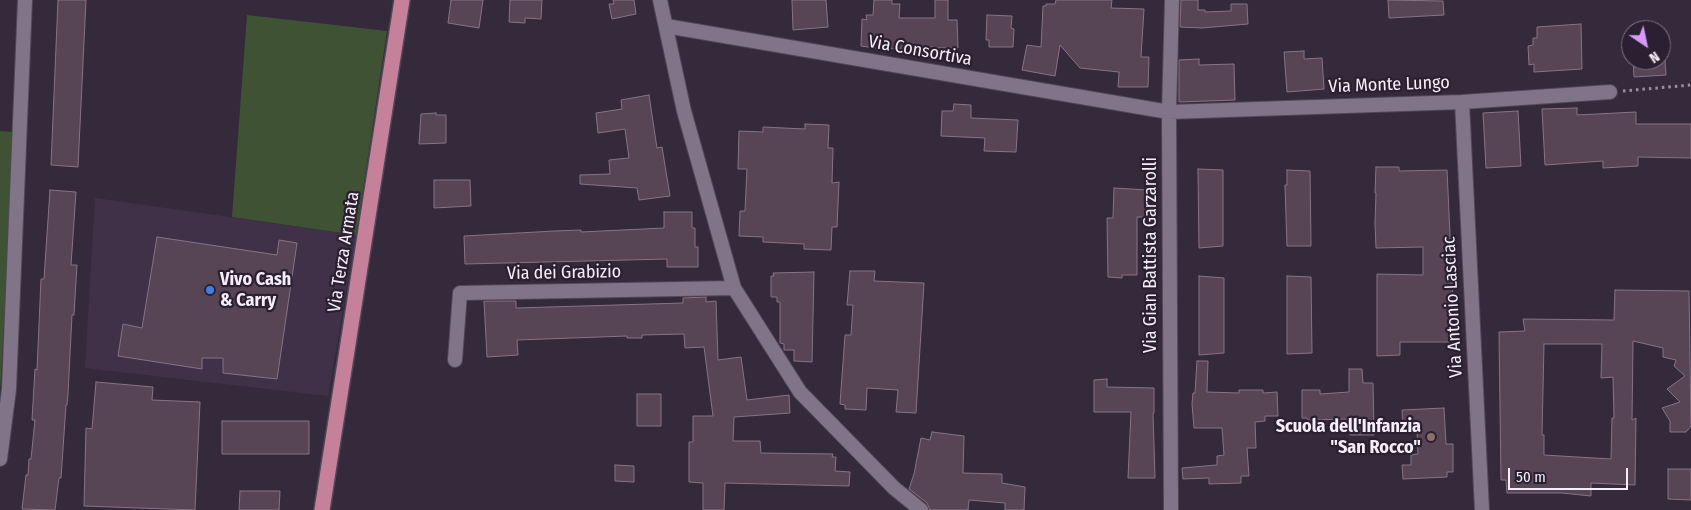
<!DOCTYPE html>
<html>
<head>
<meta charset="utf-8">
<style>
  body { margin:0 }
  #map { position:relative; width:1691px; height:510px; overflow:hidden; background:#352a3c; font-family:"Fira Sans Condensed",sans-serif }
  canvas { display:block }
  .north { position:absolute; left:1621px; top:20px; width:50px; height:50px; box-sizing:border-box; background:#2b2032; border:1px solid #7c7282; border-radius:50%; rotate:146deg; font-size:14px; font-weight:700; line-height:20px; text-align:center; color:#f5eefa }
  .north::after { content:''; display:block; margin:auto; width:18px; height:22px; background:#d69bfa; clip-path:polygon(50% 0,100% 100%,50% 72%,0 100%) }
  .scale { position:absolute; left:1508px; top:468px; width:120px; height:22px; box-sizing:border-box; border:2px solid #f5eefa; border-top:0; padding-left:6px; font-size:15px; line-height:18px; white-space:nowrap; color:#f5eefa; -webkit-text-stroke:4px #2b2032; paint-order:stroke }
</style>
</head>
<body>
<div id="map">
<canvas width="1691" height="510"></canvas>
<div class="north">N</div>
<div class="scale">50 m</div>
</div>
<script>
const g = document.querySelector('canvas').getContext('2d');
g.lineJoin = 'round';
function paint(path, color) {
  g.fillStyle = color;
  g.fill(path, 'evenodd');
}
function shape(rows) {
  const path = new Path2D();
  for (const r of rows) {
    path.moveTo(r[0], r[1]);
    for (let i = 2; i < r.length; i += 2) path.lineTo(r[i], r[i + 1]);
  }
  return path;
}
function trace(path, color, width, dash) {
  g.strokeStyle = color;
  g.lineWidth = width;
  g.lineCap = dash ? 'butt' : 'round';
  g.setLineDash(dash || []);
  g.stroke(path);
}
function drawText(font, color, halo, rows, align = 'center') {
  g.font = font + ' "Fira Sans Condensed",sans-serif';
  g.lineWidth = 4.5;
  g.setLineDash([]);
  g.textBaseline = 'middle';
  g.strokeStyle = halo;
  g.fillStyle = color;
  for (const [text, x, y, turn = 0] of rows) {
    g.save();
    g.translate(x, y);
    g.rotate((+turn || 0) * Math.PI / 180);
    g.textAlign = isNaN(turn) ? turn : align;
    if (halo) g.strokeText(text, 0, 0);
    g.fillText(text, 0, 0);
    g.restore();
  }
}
paint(shape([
  [95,198,356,235,328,396,85,368]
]), '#403149');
paint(shape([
  [247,15,387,31,356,235,232,217],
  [0,131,15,132,0,393]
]), '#3f5334');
const building = shape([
  [58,0,86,0,78,167,51,165,58,0],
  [451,0,483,0,479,28,448,23,451,0],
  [510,0,542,0,541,19,525,18,525,23,509,22,510,0],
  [613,0,634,0,636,14,612,19,609,4,614,4,613,0],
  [792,0,826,0,828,27,793,30,792,0],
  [874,0,892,0,892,4,900,4,899,18,935,18,935,0,948,0,948,20,957,20,958,48,933,48,933,47,882,49,861,46,862,19,867,20,866,15,873,15,874,0],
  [1056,0,1112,0,1111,8,1144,9,1141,57,1149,57,1148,87,1118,87,1119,72,1080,68,1060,45,1055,76,1022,70,1027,45,1041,47,1043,6,1046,6,1046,4,1055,4,1056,0],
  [1181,0,1198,0,1198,10,1205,10,1205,12,1231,11,1231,4,1247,4,1248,24,1202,28,1180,27,1181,0],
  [1388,0,1443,1,1444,15,1389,18,1388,0],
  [987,15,1012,16,1011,28,1014,29,1013,47,989,47,989,40,986,40,987,15],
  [1581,24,1582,69,1534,72,1534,64,1529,65,1528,46,1533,45,1533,38,1537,38,1537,27,1581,24],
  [1304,51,1304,59,1322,58,1324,89,1287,92,1284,52,1304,51],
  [1199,59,1199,65,1234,64,1235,100,1179,102,1179,60,1199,59],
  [1633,60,1665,60,1666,75,1634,77,1633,60],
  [649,95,657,148,662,147,670,196,639,200,637,188,580,184,580,175,610,174,609,160,629,158,625,129,598,133,596,113,622,109,621,100,649,95],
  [954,104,971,105,971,118,1018,120,1016,152,984,151,985,138,941,136,942,111,953,111,954,104],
  [1577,108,1577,115,1636,112,1636,124,1691,124,1691,158,1638,157,1638,166,1603,168,1603,161,1545,165,1542,109,1577,108],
  [1518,111,1521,166,1486,168,1483,113,1518,111],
  [436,113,436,115,446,115,446,143,419,144,421,114,436,113],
  [805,124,829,125,828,148,833,148,832,183,839,182,837,227,832,227,831,250,804,249,804,244,763,242,763,237,739,236,740,211,745,211,747,169,738,169,739,131,763,132,763,127,805,129,805,124],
  [1376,167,1399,167,1399,171,1447,170,1455,342,1400,342,1400,355,1377,356,1377,274,1423,275,1423,247,1376,248,1375,223,1376,193,1375,193,1376,167],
  [1198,169,1223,170,1223,246,1199,248,1198,169],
  [1287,170,1310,171,1311,246,1287,246,1285,185,1287,185,1287,170],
  [434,180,470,180,471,206,434,208,434,180],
  [1114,188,1147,190,1147,201,1149,201,1148,217,1137,217,1137,275,1122,275,1122,278,1108,277,1107,218,1113,218,1114,188],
  [50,190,76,192,71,265,77,265,74,315,72,315,68,394,67,405,66,405,61,478,59,478,55,510,22,509,26,475,28,475,29,459,31,459,35,420,32,420,35,369,37,370,41,279,44,279,50,190],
  [664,212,692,212,692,228,695,228,695,247,698,247,698,267,667,267,667,259,465,264,464,236,554,231,581,230,581,232,664,228,664,212],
  [157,237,277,255,279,240,297,243,277,379,223,373,223,358,202,358,202,369,118,356,123,324,142,328,157,237],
  [850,271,875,271,874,281,924,283,916,413,896,412,898,390,867,388,866,410,845,409,845,405,840,404,845,335,851,335,853,305,847,305,850,271],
  [814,272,812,362,794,361,794,350,784,350,784,344,780,343,780,302,777,302,777,297,771,297,771,276,774,276,773,273,814,272],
  [1199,276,1224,278,1224,353,1199,355,1199,276],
  [1287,276,1311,277,1312,353,1287,354,1287,276],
  [1615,290,1689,291,1691,426,1686,432,1670,432,1670,421,1662,408,1680,402,1667,389,1685,376,1674,366,1676,360,1663,357,1663,348,1633,341,1632,420,1636,418,1635,485,1591,483,1591,496,1562,493,1507,493,1506,480,1501,480,1499,332,1525,331,1523,319,1614,320,1615,290],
  [1544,344,1602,344,1601,378,1613,377,1614,418,1612,418,1611,459,1544,455,1544,435,1542,435,1544,344],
  [706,297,706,302,716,301,718,360,741,357,747,400,789,395,790,413,734,417,733,441,760,441,761,453,833,454,832,457,836,457,835,471,850,472,849,486,725,483,724,510,703,510,703,483,689,482,689,442,693,442,693,416,713,416,704,347,685,348,684,334,642,335,642,338,627,338,627,336,517,340,518,355,487,357,484,301,516,301,516,308,683,303,683,298,706,297],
  [1197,361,1208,361,1207,392,1239,393,1239,390,1263,390,1263,393,1277,392,1278,416,1265,416,1265,421,1255,422,1256,448,1247,448,1249,476,1241,476,1241,483,1209,484,1209,478,1183,479,1182,468,1217,465,1217,456,1224,455,1222,428,1194,428,1192,404,1193,393,1195,393,1197,361],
  [1349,369,1362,369,1363,383,1373,383,1374,435,1350,435,1349,419,1308,420,1307,418,1302,418,1302,390,1320,390,1320,394,1349,392,1349,369],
  [1107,379,1107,387,1154,388,1154,413,1153,413,1155,478,1128,478,1131,412,1094,412,1094,380,1107,379],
  [96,382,153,387,152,400,200,402,195,510,84,506,86,428,92,429,96,382],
  [637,394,661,394,661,426,637,426,637,394],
  [1444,408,1446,444,1453,444,1453,472,1447,472,1447,477,1403,479,1402,465,1411,465,1411,455,1418,454,1417,430,1403,431,1402,410,1444,408],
  [222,421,309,421,309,454,222,454,222,421],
  [932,432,964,436,963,473,1002,474,1002,483,1025,487,1024,510,1005,510,1005,503,969,500,968,510,930,510,927,503,909,489,914,474,921,438,930,440,932,432],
  [615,465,634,466,634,482,615,481,615,465],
  [1668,469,1691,469,1691,500,1668,499,1668,469],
  [240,491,280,491,279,510,239,510,240,491]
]);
paint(building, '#574555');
trace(building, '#877385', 1);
const street = shape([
  [660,0,684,111,734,288,800,392,894,488,921,510],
  [666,26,1169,112,1462,102,1610,92],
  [1462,102,1482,510],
  [455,360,460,293,734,288],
  [0,459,9,389,25,0],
  [1171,510,1169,112,1172,0]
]);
const primary = shape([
  [322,510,402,0]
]);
trace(street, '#514757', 16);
trace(primary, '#514757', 18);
trace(shape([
  [1623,91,1691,85]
]), '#9a91a0', 3, [2.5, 4]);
trace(street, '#817489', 14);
trace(primary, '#c58199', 15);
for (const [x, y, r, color] of [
  [210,290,5,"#3f7fe0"],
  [1431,437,5,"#8d6e63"]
]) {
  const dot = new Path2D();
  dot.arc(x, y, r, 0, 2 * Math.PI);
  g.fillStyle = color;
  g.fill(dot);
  trace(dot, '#2b2032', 2);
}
drawText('18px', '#f5eefa', '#2b2032', [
  ["Via Consortiva",920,51,10],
  ["Via Monte Lungo",1389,85,-2],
  ["Via Terza Armata",344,252,-81],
  ["Via Gian Battista Garzarolli",1151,255,-90],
  ["Via dei Grabizio",564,273,-1],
  ["Via Antonio Lasciac",1453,307,-93]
]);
drawText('bold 18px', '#f5eefa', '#2b2032', [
  ["Vivo Cash",220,280],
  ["& Carry",220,301],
  ["Scuola dell'Infanzia",1421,427,"right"],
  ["\"San Rocco\"",1421,448,"right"]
], 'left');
</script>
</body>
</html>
